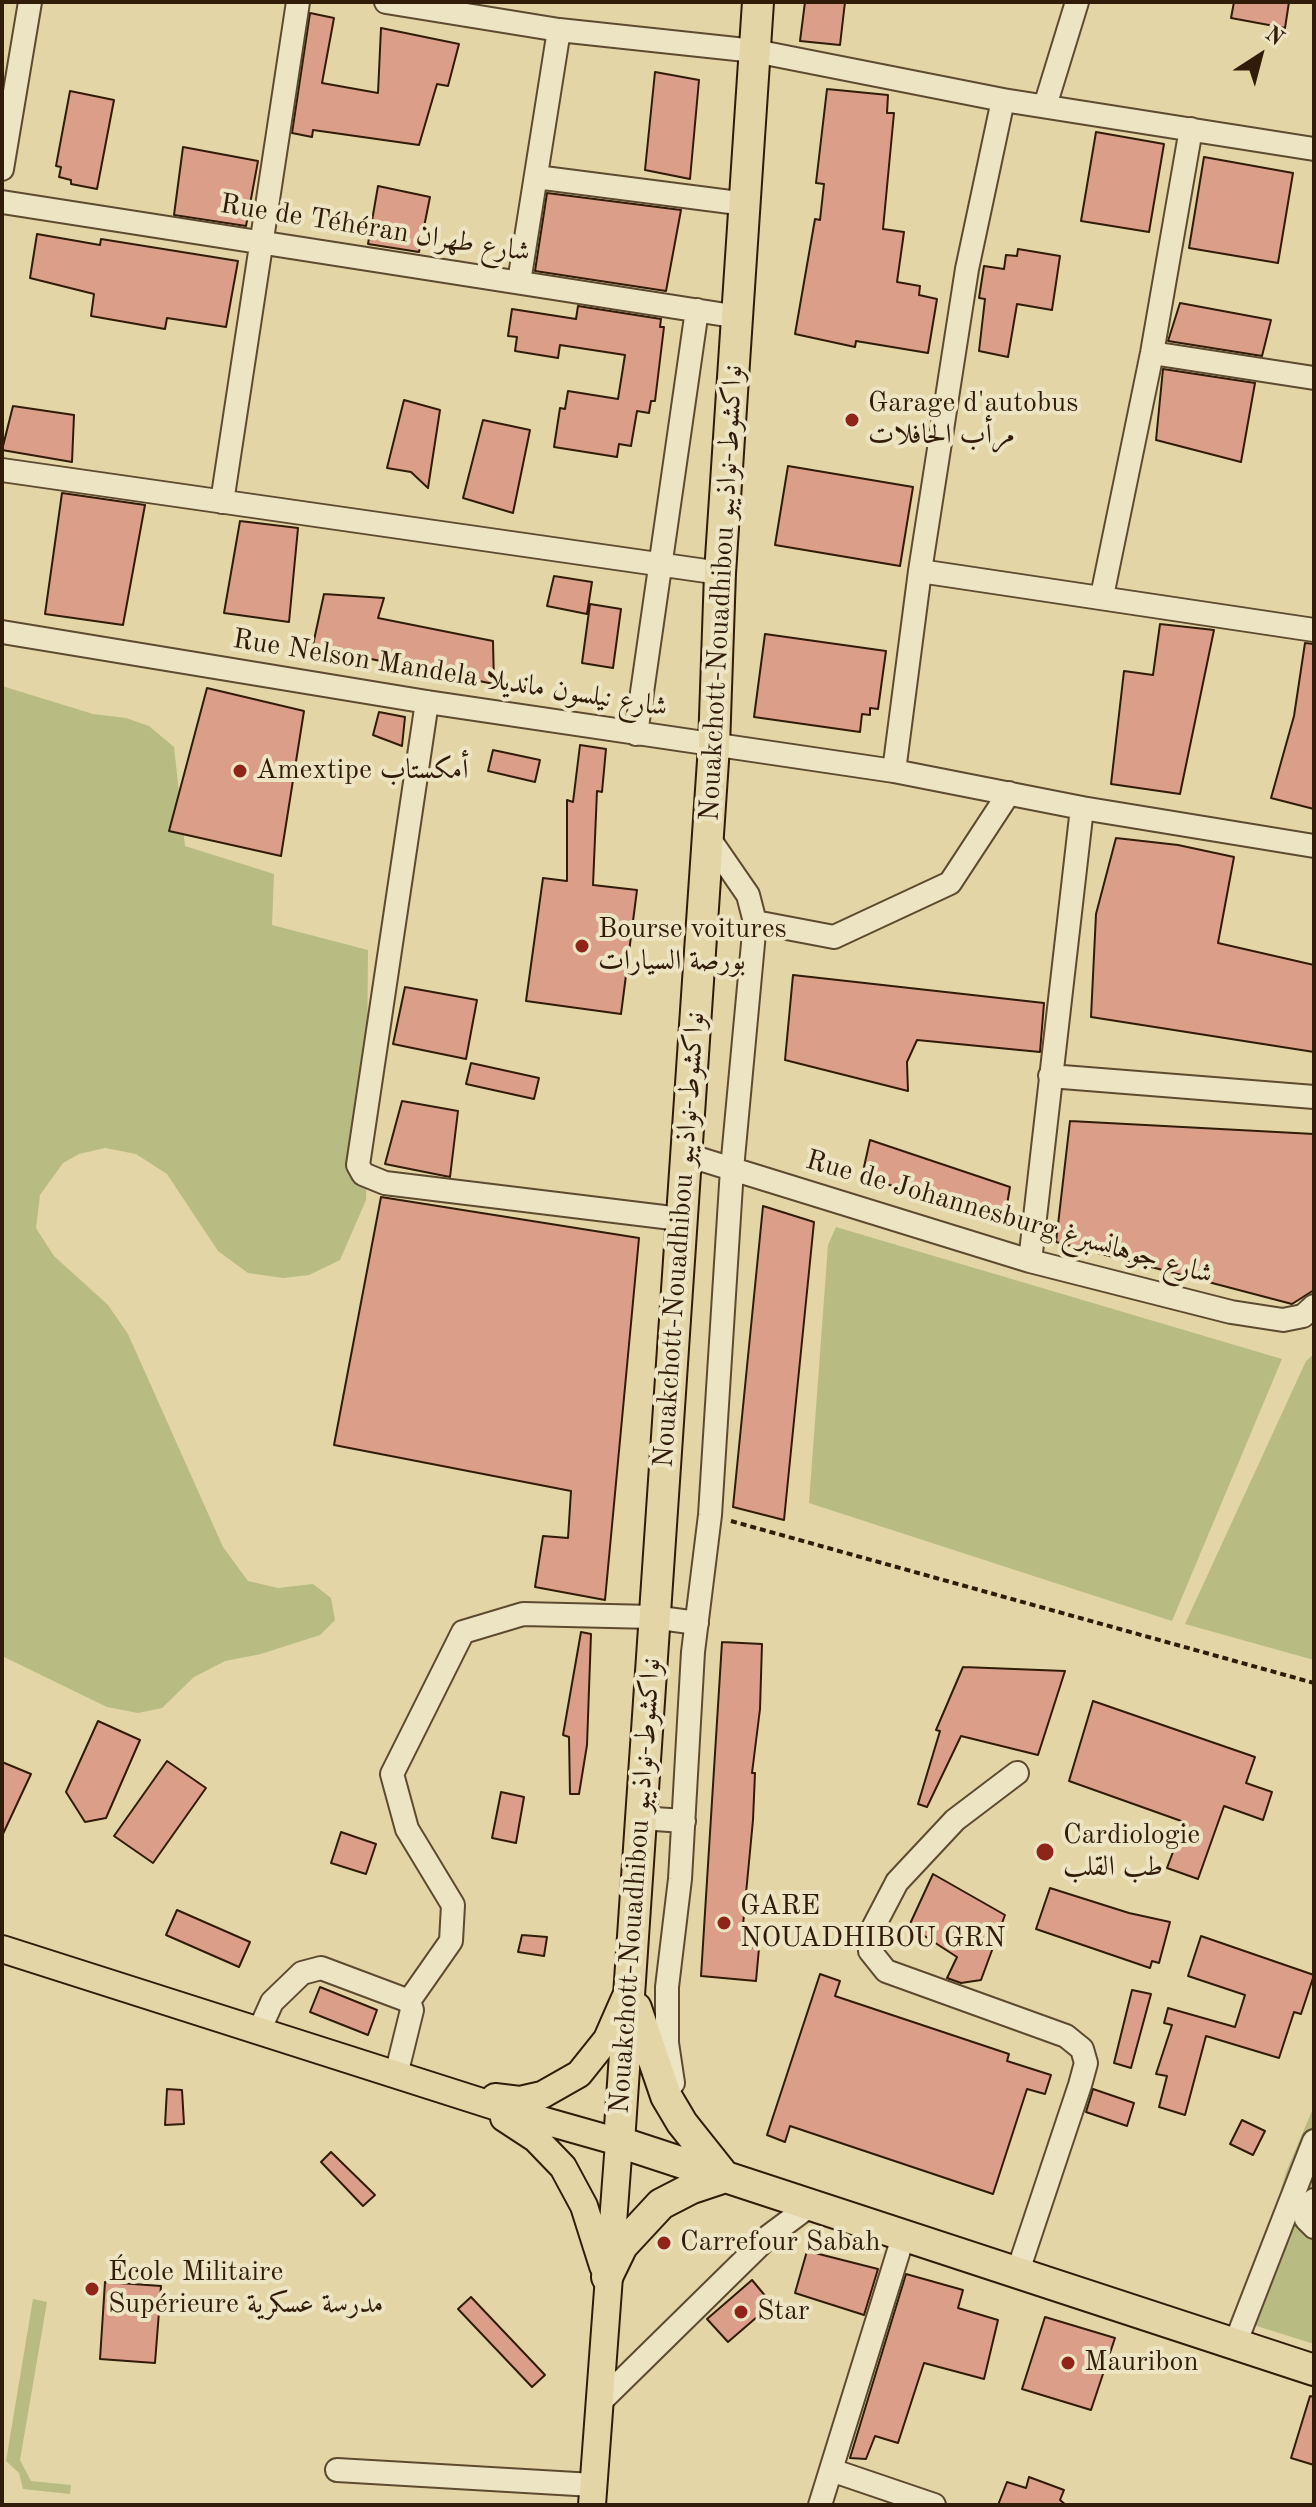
<!DOCTYPE html>
<html>
<head>
<meta charset="utf-8">
<style>
  body { margin:0 }
  #map { position:relative; width:1316px; height:2507px; overflow:hidden; background:#e3d5a5; font-family:"Old Standard TT",serif }
  canvas { display:block }
  .frame { position:absolute; inset:0; border:4px solid #311b09; pointer-events:none }
  .north { position:absolute; left:1220px; top:16px; width:80px; height:80px; -webkit-text-stroke:6px #ede4c4; paint-order:stroke; rotate:36deg; font-size:22px; font-weight:700; line-height:32px; text-align:center; color:#311b09 }
  .north::after { content:''; display:block; margin:auto; width:28px; height:36px; background:#311b09; clip-path:polygon(50% 0,100% 100%,50% 72%,0 100%) }
</style>
</head>
<body>
<div id="map">
<canvas width="1316" height="2507"></canvas>
<div class="frame"></div>
<div class="north">N</div>
</div>
<script>
const g = document.querySelector('canvas').getContext('2d');
g.lineJoin = 'round';
function paint(path, color) {
  g.fillStyle = color;
  g.fill(path, 'evenodd');
}
function shape(rows) {
  const path = new Path2D();
  for (const r of rows) {
    path.moveTo(r[0], r[1]);
    for (let i = 2; i < r.length; i += 2) path.lineTo(r[i], r[i + 1]);
  }
  return path;
}
function trace(path, color, width, dash) {
  g.strokeStyle = color;
  g.lineWidth = width;
  g.lineCap = dash ? 'butt' : 'round';
  g.setLineDash(dash || []);
  g.stroke(path);
}
function drawText(font, color, halo, rows, align = 'center') {
  g.font = font + ' "Old Standard TT",Amiri,serif';
  g.lineWidth = 8;
  g.setLineDash([]);
  g.textBaseline = 'middle';
  g.strokeStyle = halo;
  g.fillStyle = color;
  for (const [text, x, y, turn = 0] of rows) {
    g.save();
    g.translate(x, y);
    g.rotate((+turn || 0) * Math.PI / 180);
    g.textAlign = isNaN(turn) ? turn : align;
    if (halo) g.strokeText(text, 0, 0);
    g.fillText(text, 0, 0);
    g.restore();
  }
}
paint(shape([
  [2,686,93,714,126,718,149,726,174,747,185,846,274,874,272,925,368,950,366,1200,340,1260,309,1275,283,1278,248,1273,218,1251,167,1174,136,1154,105,1148,79,1154,63,1163,40,1195,36,1228,54,1256,108,1305,128,1334,223,1547,248,1581,278,1588,313,1584,331,1598,335,1620,320,1635,261,1654,225,1661,194,1677,162,1708,138,1713,107,1707,2,1656],
  [836,1227,1282,1359,1172,1621,809,1503,828,1245],
  [1314,1354,1314,1660,1185,1624,1306,1361],
  [1314,2106,1314,2344,1244,2322,1286,2172],
  [33,2299,47,2302,20,2460,31,2481,71,2485,70,2494,23,2489,19,2473,6,2461]
]), '#b8bc83');
const building = shape([
  [805,2,845,2,840,45,800,41,805,2],
  [1234,2,1289,2,1285,28,1231,18,1234,2],
  [310,13,334,18,322,83,378,93,381,28,459,44,448,86,437,84,419,145,313,130,312,137,292,133,310,13],
  [655,72,699,80,690,179,645,170,655,72],
  [827,89,888,95,887,113,894,113,883,229,904,232,897,282,920,286,919,295,937,299,928,353,856,341,855,347,795,334,815,219,820,220,824,184,816,183,827,89],
  [70,91,114,100,97,189,71,184,71,180,59,177,61,167,56,166,70,91],
  [1096,132,1164,144,1149,232,1081,221,1096,132],
  [183,147,258,161,246,226,174,215,183,147],
  [1204,157,1293,173,1278,263,1189,248,1204,157],
  [378,186,430,197,419,252,368,244,378,186],
  [547,193,681,210,666,291,535,271,547,193],
  [37,234,100,245,101,239,238,261,226,327,167,318,165,329,91,316,94,294,30,278,37,234],
  [1018,249,1060,256,1052,310,1017,304,1008,357,979,351,985,299,979,298,984,266,1004,269,1006,255,1017,256,1018,249],
  [1180,303,1271,320,1262,356,1168,341,1180,303],
  [578,306,661,319,660,327,664,327,655,401,651,401,649,413,637,411,631,446,619,444,617,457,554,447,560,408,565,409,568,391,618,399,625,355,560,345,558,358,515,351,517,337,508,336,512,309,576,319,578,306],
  [1163,369,1255,383,1241,462,1156,440,1163,369],
  [404,400,440,410,428,488,411,472,387,468,404,400],
  [13,406,74,415,72,462,2,450,13,406],
  [483,420,530,430,513,513,463,498,483,420],
  [788,466,913,487,900,566,775,545,788,466],
  [62,493,145,505,123,625,45,614,62,493],
  [240,521,298,528,289,622,224,613,240,521],
  [554,576,592,582,587,614,547,606,554,576],
  [324,594,384,598,378,618,493,641,494,684,366,658,364,663,311,654,324,594],
  [590,604,621,609,613,668,582,663,590,604],
  [1160,624,1214,630,1180,794,1111,784,1124,671,1153,675,1160,624],
  [765,634,886,651,878,709,870,708,870,715,862,714,860,732,754,717,765,634],
  [1305,643,1314,644,1314,809,1271,798,1294,716,1305,643],
  [207,688,304,711,281,856,169,831,207,688],
  [379,712,405,717,402,746,373,735,379,712],
  [580,745,606,749,602,792,597,791,593,885,637,890,621,1014,526,1001,543,878,567,881,567,800,573,802,580,745],
  [493,750,540,760,535,782,488,771,493,750],
  [1116,838,1178,845,1234,857,1218,943,1314,965,1314,1052,1091,1017,1096,914,1116,838],
  [793,975,1044,1003,1040,1052,917,1040,907,1062,908,1091,785,1060,793,975],
  [405,987,477,1000,466,1059,393,1044,405,987],
  [471,1063,539,1078,534,1099,466,1084,471,1063],
  [402,1101,458,1111,450,1177,385,1164,402,1101],
  [1070,1121,1314,1134,1314,1290,1292,1304,1056,1242,1070,1121],
  [870,1140,1010,1187,1004,1222,862,1176,870,1140],
  [381,1197,639,1238,605,1600,535,1587,543,1536,568,1538,571,1491,334,1445,381,1197],
  [763,1206,814,1222,784,1520,733,1507,763,1206],
  [581,1632,591,1634,587,1745,579,1794,570,1794,569,1737,563,1735,581,1632],
  [722,1642,762,1644,760,1709,752,1773,755,1773,753,1820,741,1946,759,1948,756,1981,701,1976,722,1642],
  [963,1667,1065,1671,1038,1755,961,1736,927,1807,918,1804,940,1731,936,1730,963,1667],
  [1093,1701,1255,1757,1246,1783,1272,1792,1263,1820,1224,1806,1198,1879,1167,1868,1184,1822,1069,1781,1093,1701],
  [98,1721,140,1740,106,1818,85,1822,66,1792,98,1721],
  [167,1761,206,1788,153,1863,114,1836,167,1761],
  [2,1762,31,1774,2,1836,2,1762],
  [501,1792,524,1797,516,1843,492,1838,501,1792],
  [341,1832,376,1844,366,1874,331,1863,341,1832],
  [933,1874,1005,1915,981,1980,961,1983,947,1978,957,1957,909,1926,933,1874],
  [1050,1888,1129,1913,1170,1922,1159,1963,1152,1961,1150,1968,1036,1929,1050,1888],
  [177,1910,250,1942,239,1967,166,1935,177,1910],
  [522,1935,547,1937,544,1956,518,1952,522,1935],
  [1201,1936,1314,1975,1301,2014,1294,2012,1279,2058,1206,2036,1185,2115,1159,2107,1167,2076,1156,2074,1172,2025,1164,2023,1168,2008,1235,2027,1245,1995,1188,1976,1201,1936],
  [820,1974,840,1981,835,1996,1009,2054,1007,2061,1051,2075,1045,2094,1027,2089,993,2194,790,2126,785,2142,767,2135,820,1974],
  [320,1987,377,2010,368,2035,310,2012,320,1987],
  [1132,1990,1151,1994,1131,2068,1114,2063,1132,1990],
  [167,2089,182,2090,184,2124,165,2125,167,2089],
  [1093,2089,1134,2103,1127,2126,1086,2112,1093,2089],
  [1242,2120,1265,2131,1253,2155,1230,2144,1242,2120],
  [331,2152,375,2195,363,2206,321,2162,331,2152],
  [807,2251,878,2269,864,2315,795,2293,807,2251],
  [906,2274,963,2290,958,2308,998,2320,984,2379,924,2363,898,2443,875,2436,866,2459,850,2458,906,2274],
  [752,2280,772,2304,728,2342,707,2319,752,2280],
  [105,2282,161,2286,155,2363,100,2359,105,2282],
  [471,2297,545,2375,532,2387,458,2309,471,2297],
  [1045,2317,1115,2338,1091,2410,1022,2389,1045,2317],
  [1310,2396,1314,2397,1314,2465,1291,2458,1310,2396],
  [1029,2477,1064,2490,1060,2500,1066,2505,998,2505,1007,2482,1026,2488,1029,2477]
]);
paint(building, '#db9e88');
trace(building, '#311b09', 2);
const minor = shape([
  [386,2,559,30,755,51,1003,100,1314,149],
  [1045,106,1077,2],
  [2,169,30,2],
  [536,177,746,204],
  [2,202,739,317],
  [519,282,559,30],
  [1152,353,1314,378],
  [2,470,720,573],
  [222,502,298,2],
  [920,571,1314,630],
  [1102,596,1152,353,1191,129],
  [2,632,427,702,894,771,1082,808,1314,846],
  [427,702,358,1165,363,1174,385,1183,680,1219],
  [636,734,697,310],
  [894,771,920,571,967,269,1003,100],
  [755,922,834,937,950,883,1009,793],
  [1050,1076,1314,1097],
  [687,1155,1030,1261,1231,1312,1283,1320,1303,1316,1314,1306],
  [1030,1261,1082,808],
  [1017,1773,955,1820,897,1882,874,1926,870,1951,886,1971,1066,2036,1082,2049,1086,2063,1080,2085,1018,2271],
  [640,1818,684,1821],
  [409,2001,451,1941,453,1905,407,1829,392,1774,463,1632,523,1614,653,1617,697,1623],
  [259,2031,272,2002,302,1973,321,1968,409,2001,412,2010,396,2075],
  [673,2083,667,2043,667,1987,680,1879,693,1652,710,1515,732,1169,755,922,748,895,708,837],
  [1314,2200,1306,2219,1314,2227],
  [1235,2344,1314,2141],
  [598,2404,769,2236,812,2204],
  [337,2470,593,2485],
  [831,2470,934,2505],
  [820,2505,904,2234]
]);
const major = shape([
  [2,1949,513,2112,619,2142,592,2505],
  [495,2097,520,2100,542,2095,579,2074,607,2039,625,1998],
  [504,2118,536,2139,563,2167,584,2206,603,2266]
]);
const highway = shape([
  [758,2,720,573,714,746,619,2142,1314,2370],
  [636,2008,666,2096,682,2123,725,2177],
  [607,2277,622,2246,661,2204,692,2188,725,2177]
]);
trace(minor, '#5e4a30', 26);
trace(major, '#311b09', 30);
trace(highway, '#311b09', 34);
trace(shape([
  [731,1521,1314,1683]
]), '#311b09', 4, [6, 4]);
trace(minor, '#ede4c4', 22);
trace(major, '#e3d5a5', 26);
trace(highway, '#e3d5a5', 30);
for (const [x, y, r, color] of [
  [852,420,8,"#8f2418"],
  [240,771,8,"#8f2418"],
  [582,946,8,"#8f2418"],
  [1045,1852,10,"#8f2418"],
  [724,1923,8,"#8f2418"],
  [664,2243,8,"#8f2418"],
  [92,2289,8,"#8f2418"],
  [741,2312,8,"#8f2418"],
  [1068,2363,8,"#8f2418"]
]) {
  const dot = new Path2D();
  dot.arc(x, y, r, 0, 2 * Math.PI);
  g.fillStyle = color;
  g.fill(dot);
  trace(dot, '#ede4c4', 3);
}
drawText('28px', '#311b09', '#ede4c4', [
  ["Rue de Téhéran شارع طهران",375,229,9],
  ["Nouakchott-Nouadhibou نواكشوط-نواذيبو",722,593,-87],
  ["Rue Nelson Mandela شارع نيلسون مانديلا",450,674,9],
  ["Rue de Johannesburg شارع جوهانسبرغ",1009,1218,16],
  ["Nouakchott-Nouadhibou نواكشوط-نواذيبو",680,1240,-86],
  ["Nouakchott-Nouadhibou نواكشوط-نواذيبو",636,1886,-86]
]);
drawText('28px', '#311b09', '#ede4c4', [
  ["Garage d'autobus",868,404],
  ["مرأب الحافلات",868,436],
  ["Amextipe أمكستاب",256,771],
  ["Bourse voitures",598,930],
  ["بورصة السيارات",598,962],
  ["Cardiologie",1063,1836],
  ["طب القلب",1063,1868],
  ["GARE",740,1907],
  ["NOUADHIBOU GRN",740,1939],
  ["Carrefour Sabah",680,2243],
  ["École Militaire",108,2273],
  ["Supérieure مدرسة عسكرية",108,2305],
  ["Star",757,2312],
  ["Mauribon",1084,2363]
], 'left');
</script>
</body>
</html>
